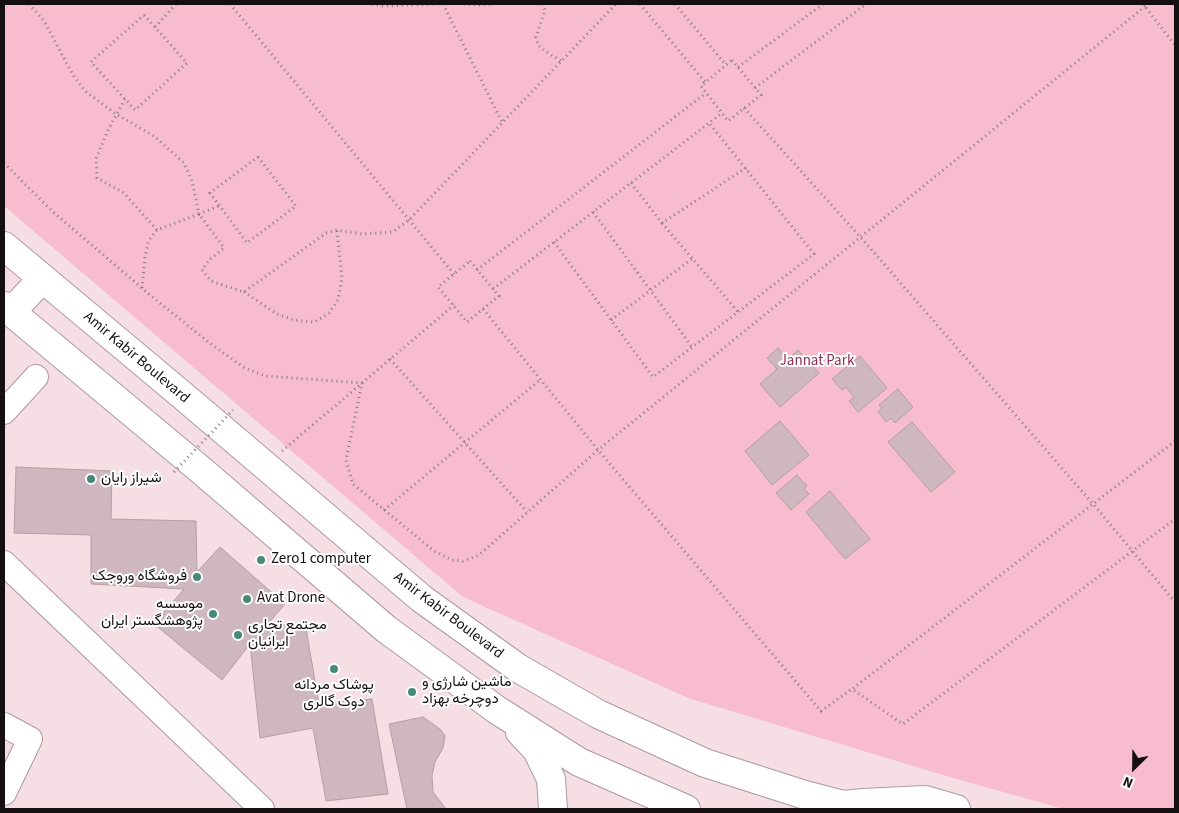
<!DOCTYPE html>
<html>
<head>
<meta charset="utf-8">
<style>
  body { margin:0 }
  #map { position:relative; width:1179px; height:813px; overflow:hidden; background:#f6dee5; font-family:"Source Sans 3",sans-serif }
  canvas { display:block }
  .frame { position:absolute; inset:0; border:5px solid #160f11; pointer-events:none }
  .north { position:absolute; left:1109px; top:743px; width:50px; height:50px; -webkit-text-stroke:4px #fff; paint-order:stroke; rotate:203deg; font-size:14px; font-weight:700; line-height:20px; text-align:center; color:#160f11 }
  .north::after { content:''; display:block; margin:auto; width:18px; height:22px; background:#160f11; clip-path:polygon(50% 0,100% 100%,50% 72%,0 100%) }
</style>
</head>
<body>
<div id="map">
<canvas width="1179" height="813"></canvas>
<div class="frame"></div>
<div class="north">N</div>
</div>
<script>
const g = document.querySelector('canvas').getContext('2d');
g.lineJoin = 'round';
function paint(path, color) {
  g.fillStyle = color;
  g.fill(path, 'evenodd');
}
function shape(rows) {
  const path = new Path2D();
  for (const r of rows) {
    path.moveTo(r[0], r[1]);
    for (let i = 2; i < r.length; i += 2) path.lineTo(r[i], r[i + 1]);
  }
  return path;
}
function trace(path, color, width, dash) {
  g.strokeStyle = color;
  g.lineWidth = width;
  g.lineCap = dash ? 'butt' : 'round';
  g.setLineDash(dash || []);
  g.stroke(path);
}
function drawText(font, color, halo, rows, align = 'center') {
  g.font = font + ' "Source Sans 3",Vazirmatn,sans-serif';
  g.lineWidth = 4;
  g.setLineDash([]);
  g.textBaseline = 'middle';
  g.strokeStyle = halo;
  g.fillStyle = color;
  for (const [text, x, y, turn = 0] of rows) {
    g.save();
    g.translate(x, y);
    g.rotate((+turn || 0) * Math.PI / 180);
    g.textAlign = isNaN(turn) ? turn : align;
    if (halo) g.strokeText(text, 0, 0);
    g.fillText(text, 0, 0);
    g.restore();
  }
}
paint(shape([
  [4,4,1175,4,1175,809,1064,809,953,778,688,698,463,597,4,206]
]), '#f7bdce');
const building = shape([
  [778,348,788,359,798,350,819,373,780,407,760,384,777,369,767,358,778,348],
  [860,356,887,388,858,412,849,401,854,397,846,387,842,390,832,379,860,356],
  [898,389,913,407,895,423,891,418,886,422,878,412,882,408,879,405,898,389],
  [780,421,809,455,772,485,745,451,780,421],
  [912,422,955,472,931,492,888,442,912,422],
  [16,467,112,471,111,519,196,521,197,572,220,547,285,604,266,626,305,623,319,704,372,699,388,794,326,801,313,728,260,738,250,644,222,680,154,624,184,589,91,584,91,535,14,533,16,467],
  [797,475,807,486,804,489,809,494,791,510,776,493,797,475],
  [830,491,870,539,845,559,806,512,830,491],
  [423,717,440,729,445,736,443,748,435,762,432,775,433,792,446,809,448,809,407,809,389,724,423,717]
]);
paint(building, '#ceb7be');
trace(building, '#b49ea4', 1);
const minor = shape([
  [4,412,36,377],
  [4,563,262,809],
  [4,725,30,739,4,793]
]);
const major = shape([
  [4,246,182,395,422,599,518,668,598,714,705,763,805,795,859,809],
  [4,306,202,471,386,629,497,710,579,762,686,809],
  [11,312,42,279],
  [520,732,537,750,551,779,553,809],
  [844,805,863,803,925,800,956,809]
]);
trace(minor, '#af999f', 26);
trace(major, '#af999f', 30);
trace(shape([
  [29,4,44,21,73,75,85,91,116,114,154,136,184,163,192,181,199,214,219,206],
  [230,4,454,274],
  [372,4,383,6,435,4],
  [443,4,502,122],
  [464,4,477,5,494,4],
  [542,4,545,10,536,37,538,45,545,51,561,61],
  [640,4,705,82],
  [675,4,726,65],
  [1143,4,1175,45],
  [144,15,187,63,135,110,91,62,144,15],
  [155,27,176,4],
  [732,60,761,95,728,121,701,86,732,60],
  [738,67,823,4],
  [755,88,866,4],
  [125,99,107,132,96,159,97,178,124,193,157,230],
  [744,108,864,241,1093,504,1175,602],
  [258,157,296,206,247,243,210,193,258,157],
  [4,163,52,211,150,295,207,341,243,367,265,376,362,383,346,460,353,484,434,551,452,560,463,561,479,555,598,450,1148,4],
  [631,183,662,223,746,168],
  [593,212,692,347],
  [662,223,738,312],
  [554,242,653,377,738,312,814,254,709,123],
  [470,261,499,296,467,322,438,287,470,261],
  [477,270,706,93],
  [142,288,145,257,149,240,157,230,199,214,224,248,209,260,202,270,211,281,244,292,326,233,337,230,362,234,393,232,409,220,616,4],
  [493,289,722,113],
  [244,292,277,314,294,320,315,322,329,313,338,300,342,278,337,230],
  [483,309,598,450,821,711,852,689],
  [611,320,692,259],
  [390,359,527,512],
  [1175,441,852,689,903,724,1175,519],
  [282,451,454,305],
  [384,510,541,379]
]), '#88797d', 3, [1, 4]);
trace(minor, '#fff', 24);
trace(major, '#fff', 28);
trace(shape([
  [174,472,233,410]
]), '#88797d', 3, [1, 4]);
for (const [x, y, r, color] of [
  [91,479,5,"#46897b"],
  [261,560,5,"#46897b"],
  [197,577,5,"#46897b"],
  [247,599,5,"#46897b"],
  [213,614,5,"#46897b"],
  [238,635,5,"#46897b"],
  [334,669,5,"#46897b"],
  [412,692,5,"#46897b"]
]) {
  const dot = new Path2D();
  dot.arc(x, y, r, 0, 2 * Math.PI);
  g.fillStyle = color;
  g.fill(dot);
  trace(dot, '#fff', 2);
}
drawText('15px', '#160f11', '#fff', [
  ["Amir Kabir Boulevard",136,358,40],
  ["Amir Kabir Boulevard",448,616,37]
]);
drawText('15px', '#8c3055', '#fff', [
  ["Jannat Park",817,362]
]);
drawText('15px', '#160f11', '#fff', [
  ["شیراز رایان",101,479],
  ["Zero1 computer",271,560],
  ["فروشگاه وروجک",187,577,"right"],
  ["Avat Drone",257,599],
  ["موسسه",203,605,"right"],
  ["پژوهشگستر ایران",203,622,"right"],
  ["مجتمع تجاری",248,626],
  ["ایرانیان",248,643],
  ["ماشین شارژی و",422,683],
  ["دوچرخه بهزاد",422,700],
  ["پوشاک مردانه",334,686,"center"],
  ["دوک گالری",334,703,"center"]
], 'left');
</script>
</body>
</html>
